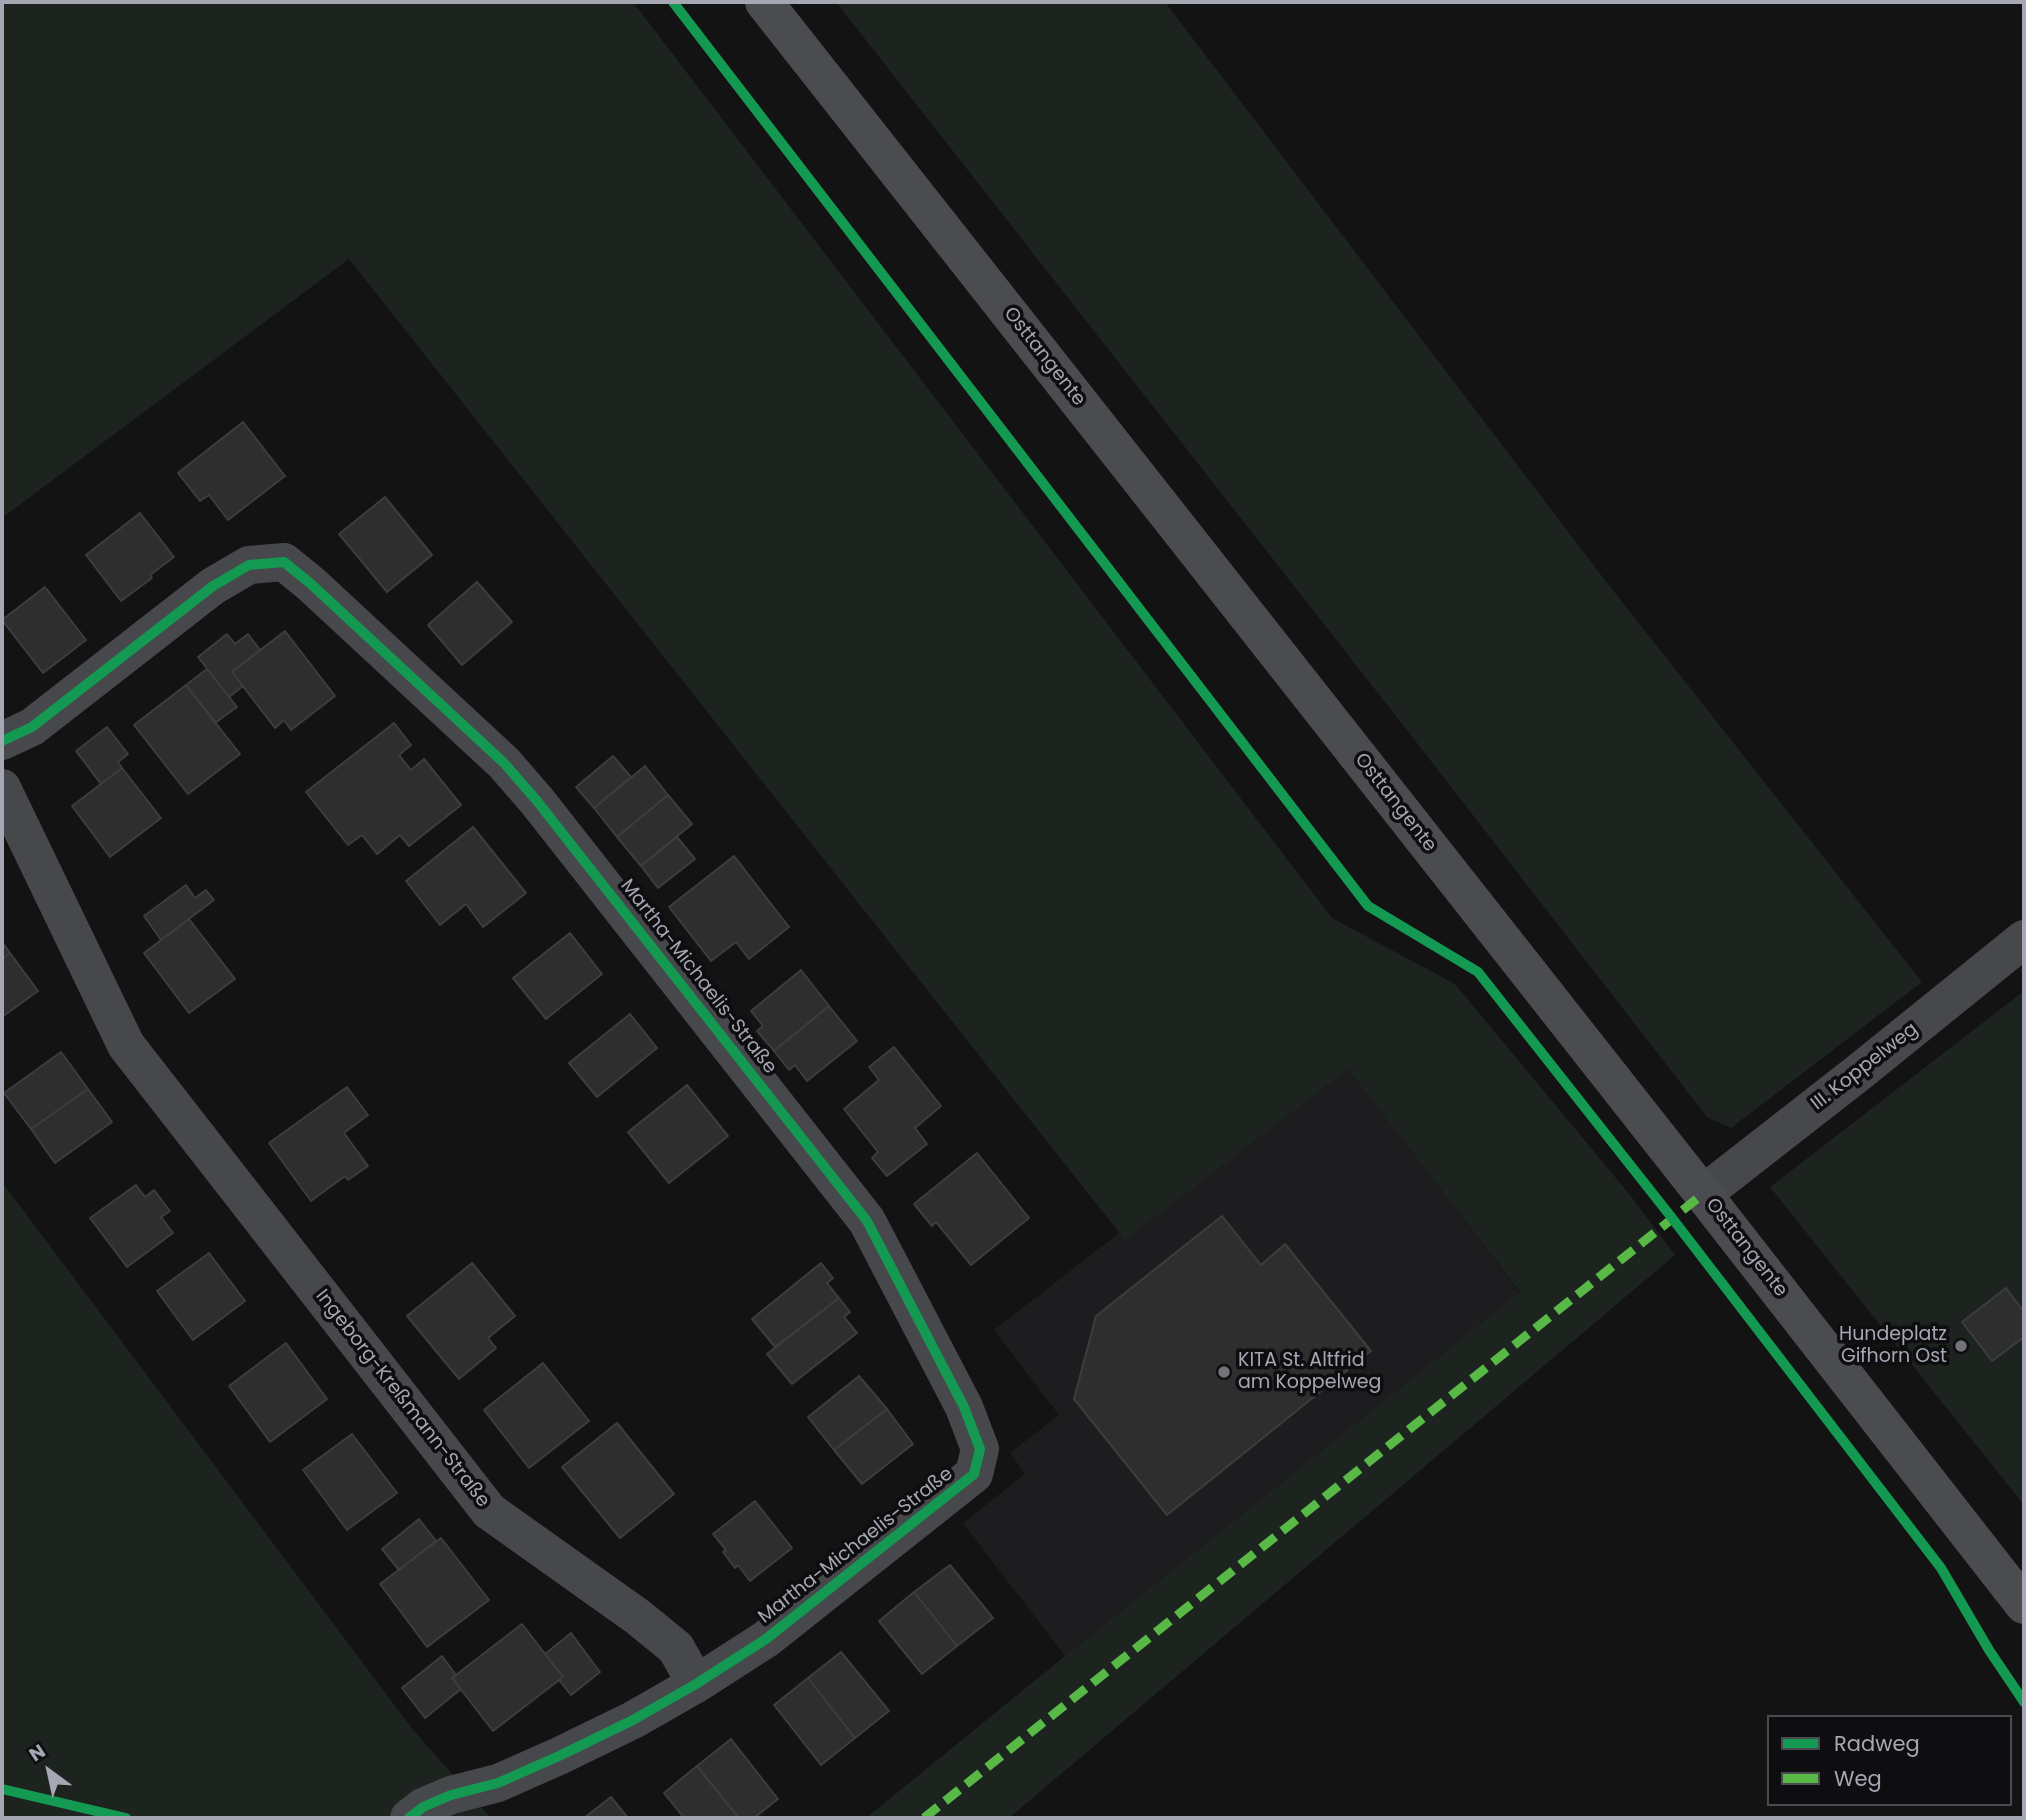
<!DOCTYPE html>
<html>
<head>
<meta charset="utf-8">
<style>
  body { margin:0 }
  #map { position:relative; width:2026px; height:1820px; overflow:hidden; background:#131313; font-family:Poppins,sans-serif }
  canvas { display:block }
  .frame { position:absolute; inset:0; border:4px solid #a5a7b3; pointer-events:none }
  .legend { position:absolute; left:1767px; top:1715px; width:245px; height:91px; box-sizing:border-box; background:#0e0d0f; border:2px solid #4a4b51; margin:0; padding:9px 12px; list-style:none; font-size:21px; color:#a5a7b3 }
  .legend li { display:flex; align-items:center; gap:14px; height:35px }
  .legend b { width:35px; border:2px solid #4a4b51 }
  .north { position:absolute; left:14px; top:1736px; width:70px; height:70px; -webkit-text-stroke:5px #0e0d0f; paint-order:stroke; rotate:327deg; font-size:19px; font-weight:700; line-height:28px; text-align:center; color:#a5a7b3 }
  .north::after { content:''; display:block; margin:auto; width:24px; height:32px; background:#a5a7b3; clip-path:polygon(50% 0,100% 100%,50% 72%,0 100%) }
</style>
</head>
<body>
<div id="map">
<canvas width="2026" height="1820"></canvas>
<div class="frame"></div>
<ul class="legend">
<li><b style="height:9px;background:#139951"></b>Radweg</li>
<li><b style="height:9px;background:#58b947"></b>Weg</li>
</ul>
<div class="north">N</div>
</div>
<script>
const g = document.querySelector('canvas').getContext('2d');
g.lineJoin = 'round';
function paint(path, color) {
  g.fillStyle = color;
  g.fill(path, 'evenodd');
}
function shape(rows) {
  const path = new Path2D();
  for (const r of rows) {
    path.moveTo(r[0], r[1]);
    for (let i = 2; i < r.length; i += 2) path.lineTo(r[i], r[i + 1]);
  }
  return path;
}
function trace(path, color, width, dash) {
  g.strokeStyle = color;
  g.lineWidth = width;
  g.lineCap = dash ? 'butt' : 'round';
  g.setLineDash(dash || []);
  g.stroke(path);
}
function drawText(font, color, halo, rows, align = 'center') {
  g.font = font + ' Poppins,sans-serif';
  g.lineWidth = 7;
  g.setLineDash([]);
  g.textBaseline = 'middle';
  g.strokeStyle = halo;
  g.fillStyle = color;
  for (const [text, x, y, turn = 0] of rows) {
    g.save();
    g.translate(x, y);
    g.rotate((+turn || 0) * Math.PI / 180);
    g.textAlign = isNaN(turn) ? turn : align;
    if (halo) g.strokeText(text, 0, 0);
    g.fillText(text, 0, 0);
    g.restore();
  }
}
paint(shape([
  [1348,1068,1520,1293,1065,1656,963,1523,1025,1474,1010,1453,1059,1415,994,1330,1119,1233,1125,1239]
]), '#1d1d1f');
paint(shape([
  [2,2,633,2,1332,918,1455,984,1630,1195,1675,1255,1009,1818,866,1818,1065,1656,1520,1292,1348,1069,1125,1240,349,259,2,518],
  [836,2,1165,2,1601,575,1922,982,1731,1128,1707,1117,1403,725],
  [2024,991,2024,1505,1770,1187],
  [2,1182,414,1731,491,1818,2,1818]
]), '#1d231f');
const building = shape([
  [243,422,285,476,228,520,209,495,200,501,178,473,243,422],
  [385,497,432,555,387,592,339,534,385,497],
  [140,513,174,557,150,575,152,578,121,601,86,555,140,513],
  [477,582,512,622,462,665,428,625,477,582],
  [45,587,86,640,43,673,2,620,45,587],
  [285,631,335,696,291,730,284,720,275,728,232,672,285,631],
  [227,634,235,644,248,634,260,650,232,672,243,686,229,697,198,657,227,634],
  [207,669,237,707,215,723,186,685,207,669],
  [186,685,240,754,188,794,134,725,186,685],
  [394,723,411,745,399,755,411,770,424,759,461,805,409,846,400,835,377,854,362,835,348,845,306,792,394,723],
  [107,727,128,754,118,762,122,768,101,784,76,751,107,727],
  [613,756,631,777,594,808,576,787,613,756],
  [645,766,668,795,617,837,594,808,645,766],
  [122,768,161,818,110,857,72,806,122,768],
  [668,795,692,824,641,866,617,837,668,795],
  [473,827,526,893,483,927,466,904,440,925,406,881,473,827],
  [677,837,695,859,658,888,641,866,677,837],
  [734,856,789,927,749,959,736,942,711,961,669,907,734,856],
  [186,885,195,898,206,890,214,900,161,940,144,916,186,885],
  [189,919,235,979,189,1013,144,953,189,919],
  [570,933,602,974,546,1019,513,978,570,933],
  [2,942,10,953,2,959,2,942],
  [10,953,38,991,2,1017,2,959,10,953],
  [801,970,829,1006,774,1051,757,1031,763,1026,751,1011,801,970],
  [829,1006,857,1041,807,1081,795,1065,789,1070,774,1051,829,1006],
  [630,1014,657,1048,597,1097,569,1063,630,1014],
  [894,1047,941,1106,915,1128,927,1144,887,1176,872,1158,878,1152,844,1109,879,1080,869,1067,894,1047],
  [61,1052,88,1089,31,1129,4,1093,61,1052],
  [687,1085,728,1136,669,1183,628,1132,687,1085],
  [347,1087,368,1115,344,1133,368,1166,348,1180,345,1176,311,1201,269,1143,347,1087],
  [88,1089,112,1122,55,1163,31,1129,88,1089],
  [977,1153,1029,1218,971,1265,936,1222,932,1226,914,1204,977,1153],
  [136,1185,145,1197,154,1190,170,1211,161,1217,173,1233,127,1267,90,1218,136,1185],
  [1222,1216,1261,1265,1285,1244,1371,1351,1167,1515,1074,1399,1096,1316,1222,1216],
  [209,1253,245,1301,193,1340,157,1291,209,1253],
  [472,1263,515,1316,488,1338,496,1348,459,1379,407,1316,472,1263],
  [821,1263,833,1278,827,1283,839,1298,775,1347,752,1319,821,1263],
  [2006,1288,2024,1312,2024,1337,1992,1361,1962,1322,2006,1288],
  [839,1298,850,1312,844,1317,857,1333,792,1384,767,1354,839,1298],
  [286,1343,327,1399,270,1442,229,1386,286,1343],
  [543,1363,589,1421,529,1468,484,1410,543,1363],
  [859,1376,887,1409,834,1450,808,1417,859,1376],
  [887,1409,913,1444,862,1484,834,1450,887,1409],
  [617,1423,674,1494,620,1538,562,1467,617,1423],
  [352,1434,397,1493,347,1530,303,1470,352,1434],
  [755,1501,792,1548,750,1581,738,1565,735,1568,723,1552,726,1550,713,1534,755,1501],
  [419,1519,436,1541,399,1570,382,1549,419,1519],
  [441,1538,489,1600,427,1647,380,1584,441,1538],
  [950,1565,993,1618,957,1646,914,1592,950,1565],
  [914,1592,957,1646,922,1674,879,1621,914,1592],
  [522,1624,563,1677,493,1731,452,1678,522,1624],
  [571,1633,600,1672,571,1695,559,1680,563,1677,545,1654,571,1633],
  [841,1652,889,1711,855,1738,808,1678,841,1652],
  [442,1656,456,1675,452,1678,461,1689,425,1718,402,1688,442,1656],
  [808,1678,855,1738,821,1765,774,1705,808,1678],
  [731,1739,778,1799,754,1818,739,1818,697,1766,731,1739],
  [697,1766,739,1818,684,1818,664,1793,697,1766],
  [611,1797,628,1818,584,1818,611,1797]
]);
paint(building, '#2e2e2e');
trace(building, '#3c3d3f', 2);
trace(shape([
  [2,741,32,727,213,586,249,565,284,562,311,584,504,763,537,801,867,1221,964,1407,980,1449,974,1474,766,1639,696,1684,633,1720,559,1756,498,1783,451,1795,423,1807,409,1818],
  [2,788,126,1045,489,1511,638,1617,676,1648,696,1684],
  [1703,1194,1858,1073,2024,939]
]), '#47484c', 38);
trace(shape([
  [764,2,1703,1194,2024,1605]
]), '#4b4c50', 38);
trace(shape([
  [924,1818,1703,1194]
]), '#58b947', 9, [18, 9]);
trace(shape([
  [673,2,1368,906,1478,972,1672,1218,1941,1568,1989,1650,2024,1702],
  [2,741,32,727,213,586,249,565,284,562,311,584,504,763,537,801,867,1221,964,1407,980,1449,974,1474,766,1639,696,1684,633,1720,559,1756,498,1783,451,1795,423,1807,409,1818],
  [2,1789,126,1818]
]), '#139951', 10);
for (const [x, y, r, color] of [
  [1961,1346,7,"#72737b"],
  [1224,1372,7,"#72737b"]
]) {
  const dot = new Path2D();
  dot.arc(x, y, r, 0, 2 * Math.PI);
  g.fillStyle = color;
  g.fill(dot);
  trace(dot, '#0e0d0f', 2.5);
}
drawText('19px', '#a5a7b3', '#0e0d0f', [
  ["Osttangente",1044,357,52],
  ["Osttangente",1395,803,52],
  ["Martha-Michaelis-Straße",698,977,52],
  ["III. Koppelweg",1865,1067,-38],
  ["Osttangente",1746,1248,52],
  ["Ingeborg-Kreßmann-Straße",402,1399,52],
  ["Martha-Michaelis-Straße",856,1546,-38]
]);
drawText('19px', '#a5a7b3', '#0e0d0f', [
  ["Hundeplatz",1947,1335],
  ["Gifhorn Ost",1947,1357],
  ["KITA St. Altfrid",1238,1361,"left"],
  ["am Koppelweg",1238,1383,"left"]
], 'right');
</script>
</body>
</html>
